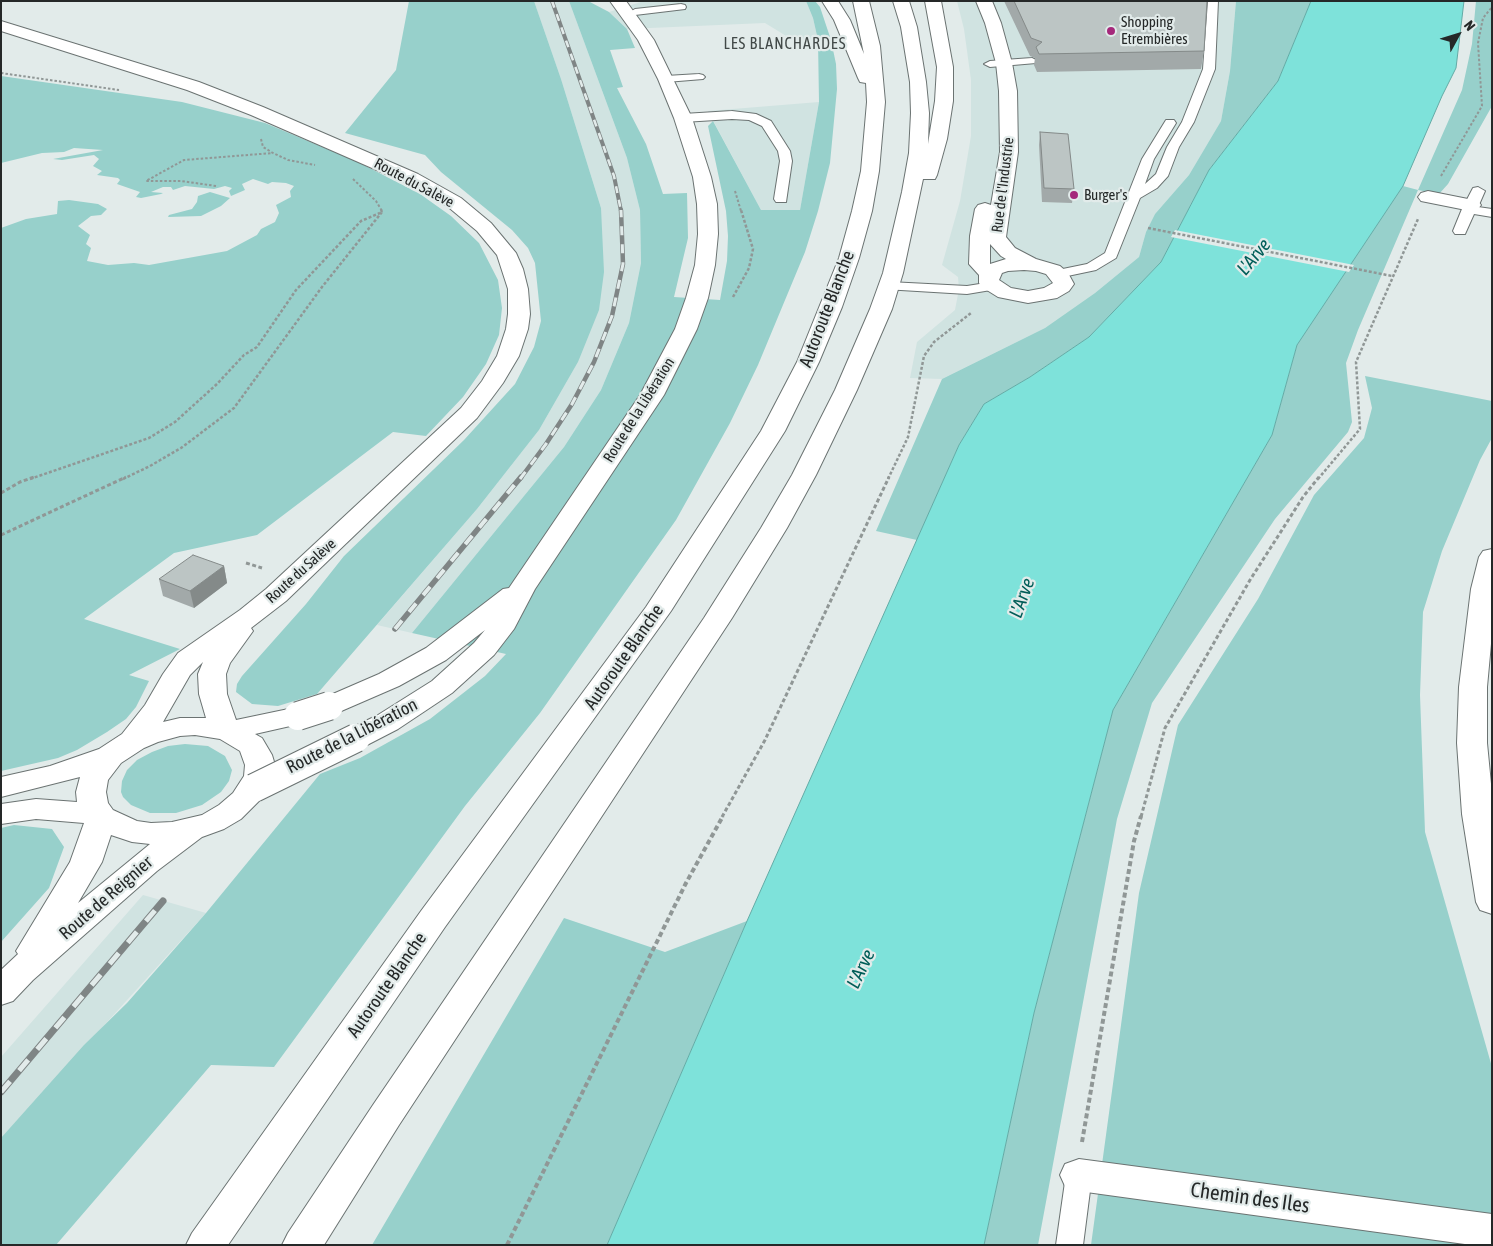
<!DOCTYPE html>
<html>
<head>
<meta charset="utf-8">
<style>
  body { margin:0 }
  #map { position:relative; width:1493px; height:1246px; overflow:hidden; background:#e2ebea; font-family:"Asap Condensed",sans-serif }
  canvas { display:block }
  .frame { position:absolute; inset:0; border:2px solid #252828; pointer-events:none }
  .north { position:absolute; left:1433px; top:10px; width:50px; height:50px; -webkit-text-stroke:4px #e2ebea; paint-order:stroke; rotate:51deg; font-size:14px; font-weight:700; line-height:20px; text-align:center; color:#252828 }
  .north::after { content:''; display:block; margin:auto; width:18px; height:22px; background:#252828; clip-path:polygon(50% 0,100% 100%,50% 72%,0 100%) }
</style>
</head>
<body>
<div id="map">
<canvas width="1493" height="1246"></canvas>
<div class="frame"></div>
<div class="north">N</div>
</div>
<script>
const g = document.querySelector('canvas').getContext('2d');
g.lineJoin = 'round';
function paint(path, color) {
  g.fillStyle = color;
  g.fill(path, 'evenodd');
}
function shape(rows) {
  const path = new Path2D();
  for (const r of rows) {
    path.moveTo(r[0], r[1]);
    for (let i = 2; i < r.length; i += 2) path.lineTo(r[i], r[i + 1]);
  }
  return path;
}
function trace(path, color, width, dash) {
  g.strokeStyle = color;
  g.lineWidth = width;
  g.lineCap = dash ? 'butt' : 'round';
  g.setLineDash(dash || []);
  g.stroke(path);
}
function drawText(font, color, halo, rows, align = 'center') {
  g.font = font + ' "Asap Condensed",sans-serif';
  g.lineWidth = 4.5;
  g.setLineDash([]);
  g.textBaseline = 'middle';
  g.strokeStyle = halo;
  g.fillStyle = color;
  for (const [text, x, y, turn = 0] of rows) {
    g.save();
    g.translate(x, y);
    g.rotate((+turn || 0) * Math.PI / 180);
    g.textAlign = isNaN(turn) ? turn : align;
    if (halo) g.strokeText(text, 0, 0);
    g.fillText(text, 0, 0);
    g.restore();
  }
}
paint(shape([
  [534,1,569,1,627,158,640,210,641,263,629,323,601,390,564,447,412,633,377,625,477,509,539,430,578,362,601,208,561,79],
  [644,1,806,1,813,18,818,40,796,42,765,23,627,29,609,12],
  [957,1,1236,1,1230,71,1221,121,1189,175,1155,214,1146,232,1139,257,1095,293,1045,328,942,379,910,378,917,342,955,310,959,289,958,277,942,265,960,201,971,136,971,80,964,29],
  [819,102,800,210,761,210,708,111],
  [143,895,206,913,1,1139,1,1057]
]), '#d0e3e1');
paint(shape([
  [409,1,534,1,561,79,601,208,604,272,599,310,578,362,539,430,477,509,317,694,278,706,252,704,236,692,237,684,242,676,306,604,344,556,464,440,515,384,534,347,541,321,535,263,528,248,512,230,441,172,425,155,345,133,396,70],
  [569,1,588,1,609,12,627,29,635,48,610,50,623,87,617,88,646,144,663,194,687,193,688,238,674,297,720,300,727,261,728,236,726,211,708,126,713,121,761,210,800,210,819,102,818,40,813,18,806,1,815,1,820,7,831,40,836,64,837,89,830,163,818,211,805,252,758,365,730,423,676,520,540,713,465,806,274,1067,211,1065,56,1245,1,1245,1,1138,84,1045,127,1003,206,913,320,774,360,758,430,719,485,676,506,654,412,633,564,447,601,390,629,323,641,263,640,210,627,158],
  [1236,1,1311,1,1278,81,1209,170,1161,262,1089,337,1030,377,984,404,959,445,917,540,876,531,942,379,1045,328,1095,293,1139,257,1146,232,1155,214,1189,175,1221,121,1230,71],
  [1476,1,1492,1,1492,106,1448,184,1439,194,1418,190,1358,330,1346,363,1352,422,1348,432,1275,519,1152,703,1117,819,1038,1245,984,1245,1034,1013,1113,710,1272,435,1297,345,1403,186,1418,190,1462,90,1472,44],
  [1,76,182,102,265,123,358,162,420,194,451,216,479,243,498,280,502,308,499,335,486,364,463,397,426,436,393,432,257,535,174,553,84,619,180,649,129,675,149,681,136,707,126,719,107,732,77,750,58,758,1,771,1,228,26,219,57,214,58,201,69,200,98,204,107,209,101,215,91,216,78,226,90,235,86,244,91,248,87,261,108,265,134,263,149,265,227,251,257,235,261,229,275,222,279,213,276,205,291,197,290,191,294,186,286,183,272,182,268,184,253,179,242,184,245,190,231,196,229,191,232,188,225,186,214,189,185,186,173,190,171,187,163,187,151,192,163,193,161,194,141,198,136,197,140,192,117,184,120,180,118,178,97,175,102,171,93,166,99,159,94,155,62,160,53,159,103,150,74,148,64,152,42,153,1,163],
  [210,192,230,198,221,206,201,216,168,217,169,215,192,209,197,202,198,196],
  [1365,376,1492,401,1492,438,1480,460,1442,551,1423,612,1420,695,1425,832,1492,1067,1492,1245,1091,1245,1139,893,1178,725,1258,599,1314,495,1364,438,1372,408],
  [185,744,208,746,225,756,232,770,229,781,221,792,202,805,176,813,150,813,131,805,123,797,121,792,122,781,127,770,137,760,152,752,168,746],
  [14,825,52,829,64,847,49,888,1,942,1,828],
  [564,918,665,952,747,921,607,1245,372,1245]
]), '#97d0cb');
const water = shape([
  [1311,1,1464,1,1456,68,1442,96,1403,186,1297,345,1272,435,1113,710,1034,1013,984,1245,607,1245,747,921,959,445,984,404,1030,377,1089,337,1161,262,1209,170,1278,81,1311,1]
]);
paint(water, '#7ee2da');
trace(water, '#63aaa5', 1);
paint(shape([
  [1175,230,1354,265,1349,272,1171,237]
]), '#e2ebea');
const lane = shape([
  [1208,1,1218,1,1215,69,1194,122,1179,147,1168,176,1157,188,1140,198,1116,258,1096,270,1058,278,1053,277,1051,274,1053,271,1087,264,1105,253,1142,159,1166,120,1174,120,1176,123,1154,159,1145,184,1156,174,1167,147,1182,122,1203,69,1208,1],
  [681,4,685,5,686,7,685,9,635,15,630,12,635,9,681,4],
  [1032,58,1038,61,1036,63,990,67,984,64,990,61,1032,58],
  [699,74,703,75,705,77,703,79,666,82,660,79,666,76,699,74],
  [732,111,756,114,771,121,790,151,792,161,786,202,776,202,774,199,780,161,778,151,762,126,749,120,732,119,683,122,677,118,683,114,732,111],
  [1478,187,1485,191,1478,207,1492,209,1492,217,1474,214,1465,234,1455,234,1453,231,1462,209,1473,188,1478,187],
  [889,282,967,286,992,282,997,283,999,286,997,289,967,294,884,289,882,286,884,283,889,282],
  [1079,1164,1088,1167,1092,1175,1083,1245,1056,1245,1066,1175,1070,1167,1079,1164]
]);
const street = shape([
  [976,1,992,1,1001,23,1012,63,1017,91,1018,152,1006,237,1015,248,1036,259,1060,266,1068,273,1074,284,1069,291,1057,298,1028,303,998,297,982,287,979,283,979,275,969,264,970,236,975,209,978,205,985,203,991,205,1000,152,999,91,996,63,985,23,976,1],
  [990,244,1001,256,1006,259,990,264,990,244],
  [1024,270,1036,271,1046,274,1053,283,1044,288,1028,291,1011,288,999,280,1002,273,1008,271,1024,270],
  [1428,191,1478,201,1481,205,1478,209,1471,211,1421,201,1418,197,1421,193,1428,191],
  [1079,1159,1492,1214,1492,1245,1472,1245,1079,1191,1065,1186,1060,1175,1065,1164,1079,1159]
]);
const secondary = shape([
  [610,1,626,1,654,40,692,118,711,177,717,204,718,234,715,265,708,298,697,329,664,395,535,589,514,629,494,655,452,693,398,729,367,745,356,747,345,745,341,738,345,731,378,715,432,681,474,643,485,630,446,660,399,686,339,712,329,715,319,712,314,706,319,700,379,674,426,648,503,589,509,588,640,395,675,329,686,298,695,265,698,234,697,204,693,177,674,118,658,79,638,40,610,1],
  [1,21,199,82,263,107,418,174,461,198,491,223,516,253,523,269,528,289,530,314,528,329,519,356,503,383,477,418,286,601,251,628,253,631,230,663,226,674,227,694,236,720,298,707,308,710,313,716,308,722,255,734,262,738,272,755,275,765,274,776,265,795,241,819,224,829,202,837,157,871,33,980,13,1001,1,1005,1,970,18,954,16,951,70,862,84,823,36,819,1,824,1,804,36,799,77,802,76,792,80,777,1,797,1,777,50,766,99,749,122,734,145,705,163,674,178,653,240,610,266,589,461,408,482,381,497,356,506,329,508,314,508,289,497,255,477,231,447,206,404,182,251,115,187,90,1,31,1,21],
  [203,662,198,674,199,694,206,718,180,718,163,722,190,675,203,662],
  [195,735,220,739,240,751,245,765,244,776,233,793,219,805,202,815,172,822,151,823,137,821,113,810,108,803,106,792,108,780,121,763,144,748,158,742,180,736,195,735],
  [111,835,132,842,150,844,78,903,102,862,111,835]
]);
const primary = shape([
  [1492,549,1492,633,1487,687,1487,743,1492,794,1492,914,1480,910,1476,902,1462,814,1457,743,1459,687,1471,589,1479,557,1483,551,1492,549]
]);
const highway = shape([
  [822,1,838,1,850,20,864,54,853,1,869,1,880,46,885,102,879,171,872,211,859,258,842,307,819,362,785,431,671,611,445,927,228,1245,186,1245,192,1233,421,911,646,607,761,431,797,362,839,258,852,211,861,171,867,102,866,83,860,82,858,78,834,20,822,1],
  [893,1,909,1,917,27,926,82,929,113,928,144,935,101,937,67,925,1,941,1,953,67,953,101,947,139,937,175,935,179,923,179,903,273,892,309,857,390,816,475,787,528,732,618,399,1125,324,1245,282,1245,288,1233,373,1105,704,618,761,528,792,475,835,390,870,309,883,273,902,192,909,153,911,113,910,82,901,27,893,1]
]);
trace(lane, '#6b7372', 2);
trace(street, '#6b7372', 2);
trace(secondary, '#6b7372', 2);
trace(primary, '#6b7372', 2);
trace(highway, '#6b7372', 2);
trace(shape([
  [1,73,119,90],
  [261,139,263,147,273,153,288,160,315,165],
  [1441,176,1482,106,1478,43,1483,18,1492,7,1492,1],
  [353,179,376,201,382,211],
  [216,186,181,181,146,181,184,160,273,153],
  [735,191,741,211]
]), '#909796', 2, [2.5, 2]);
trace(shape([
  [381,210,382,212],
  [1148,228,1392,276],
  [733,297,749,268,753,249,741,210],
  [30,479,149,438,175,422,217,384,244,355,257,347,296,290,361,221,380,213],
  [123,479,150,466,181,448,234,408,322,287,382,212],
  [888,479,908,437,924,356,934,342,971,313],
  [1318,479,1360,429,1356,362,1418,219]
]), '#909796', 2.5, [3, 2]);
trace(shape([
  [1,493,20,482,34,477],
  [1,535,126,477],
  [246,563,262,568],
  [722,817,765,740,889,477],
  [1141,817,1165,728,1250,580,1303,497,1319,477]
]), '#909796', 3, [4, 2.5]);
trace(shape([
  [1082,1142,1134,841,1141,816],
  [507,1245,686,883,723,816]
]), '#909796', 4, [5, 3]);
paint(lane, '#fff');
paint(street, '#fff');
paint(secondary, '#fff');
paint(primary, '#fff');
paint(highway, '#fff');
const railFar3 = shape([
  [552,1,614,176,621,211]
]);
const railFar2 = shape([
  [520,479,546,444,572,404,594,362,612,316,623,264,621,210]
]);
const railFar1 = shape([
  [395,629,521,477]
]);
const rail = shape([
  [1,1092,163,901]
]);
trace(railFar3, '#7f8585', 4);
trace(railFar2, '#7f8585', 4.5);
trace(railFar1, '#7f8585', 5.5);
trace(rail, '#7f8585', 7);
trace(railFar3, '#e2ebea', 2.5, [7]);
trace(railFar2, '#e2ebea', 3, [9]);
trace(railFar1, '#e2ebea', 4, [11]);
trace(rail, '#e2ebea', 5, [14]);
const secondaryBridge = shape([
  [298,716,329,706],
  [254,788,356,738]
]);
trace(secondaryBridge, '#6b7372', 30, []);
trace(secondaryBridge, '#fff', 28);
paint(shape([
  [1004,1,1207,1,1204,51,1201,69,1037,72,1034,65,1035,58,1030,56],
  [1040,132,1074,189,1072,203,1042,202,1039,145],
  [224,566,227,583,194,608,163,596,159,579]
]), '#a2a9a9');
paint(shape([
  [224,566,227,583,194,608,190,591]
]), '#848a89');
const building = shape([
  [1014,1,1207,1,1204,51,1039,54,1036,47,1042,42,1031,38,1014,1],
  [1040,132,1068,134,1074,189,1044,188,1040,132],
  [193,555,224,566,190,591,159,579,193,555]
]);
paint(building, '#bcc5c4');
trace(building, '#848a89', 1);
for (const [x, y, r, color] of [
  [1111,31,5,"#a5287b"],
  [1074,195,5,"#a5287b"]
]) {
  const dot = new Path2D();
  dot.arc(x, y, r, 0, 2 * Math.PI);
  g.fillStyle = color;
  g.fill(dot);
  trace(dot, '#e2ebea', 2);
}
drawText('15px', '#252828', '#e2ebea', [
  ["Shopping",1121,22],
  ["Etrembières",1121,39],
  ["Burger's",1084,195]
], 'left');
drawText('15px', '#252828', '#e2ebea', [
  ["Route du Salève",414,183,28],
  ["Rue de l'Industrie",1003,185,-83],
  ["Route de la Libération",639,410,-58],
  ["Route du Salève",301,571,-42]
]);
g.letterSpacing = '1px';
drawText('16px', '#424948', '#e2ebea', [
  ["LES BLANCHARDES",785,44]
]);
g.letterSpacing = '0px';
drawText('18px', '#252828', '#e2ebea', [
  ["Autoroute Blanche",827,309,-69],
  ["Autoroute Blanche",624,657,-55],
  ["Route de la Libération",352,736,-27],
  ["Route de Reignier",106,898,-41],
  ["Autoroute Blanche",387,985,-55]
]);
drawText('italic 19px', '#005d58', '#e2ebea', [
  ["L'Arve",1254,257,-50],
  ["L'Arve",1022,598,-70],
  ["L'Arve",861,969,-65]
]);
drawText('21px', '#252828', '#e2ebea', [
  ["Chemin des Iles",1250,1198,8]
]);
</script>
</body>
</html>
